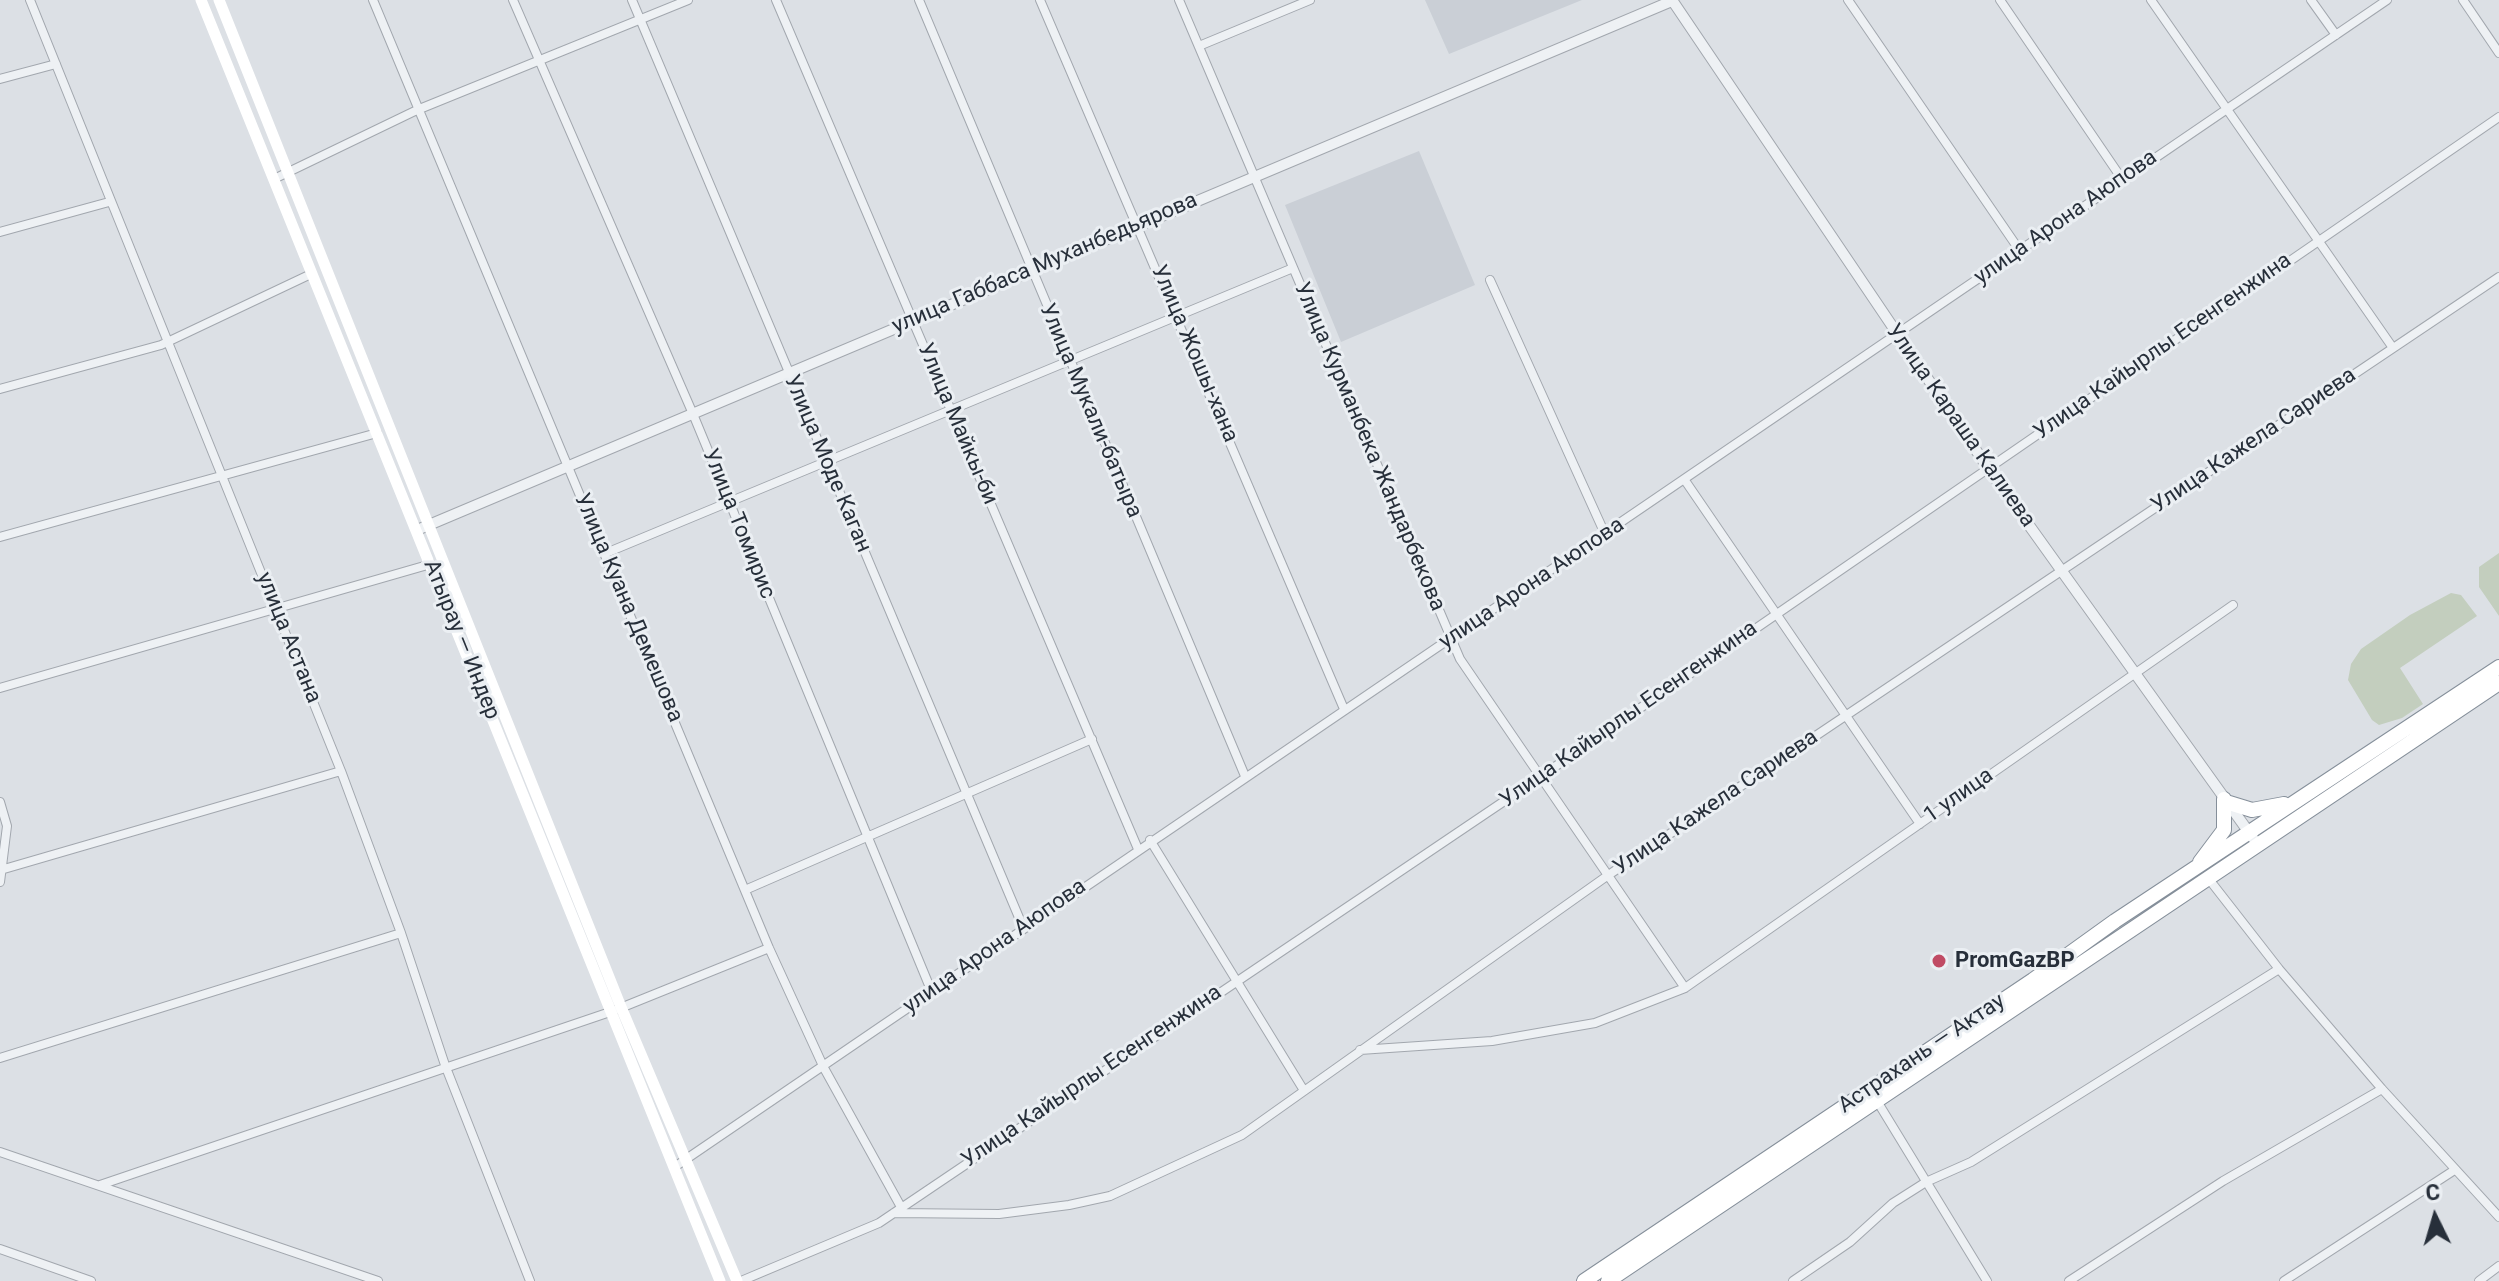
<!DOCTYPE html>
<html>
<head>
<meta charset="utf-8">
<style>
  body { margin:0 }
  #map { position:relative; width:2499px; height:1281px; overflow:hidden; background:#dce0e5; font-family:Roboto,sans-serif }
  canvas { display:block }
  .north { position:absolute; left:2395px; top:1177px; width:80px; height:80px; -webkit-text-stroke:6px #ebeff3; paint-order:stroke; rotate:355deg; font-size:22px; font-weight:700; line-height:32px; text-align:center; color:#272f3a }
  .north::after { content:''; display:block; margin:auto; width:28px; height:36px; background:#272f3a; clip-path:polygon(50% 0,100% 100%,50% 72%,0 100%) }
</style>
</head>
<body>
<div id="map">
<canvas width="2499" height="1281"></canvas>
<div class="north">С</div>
</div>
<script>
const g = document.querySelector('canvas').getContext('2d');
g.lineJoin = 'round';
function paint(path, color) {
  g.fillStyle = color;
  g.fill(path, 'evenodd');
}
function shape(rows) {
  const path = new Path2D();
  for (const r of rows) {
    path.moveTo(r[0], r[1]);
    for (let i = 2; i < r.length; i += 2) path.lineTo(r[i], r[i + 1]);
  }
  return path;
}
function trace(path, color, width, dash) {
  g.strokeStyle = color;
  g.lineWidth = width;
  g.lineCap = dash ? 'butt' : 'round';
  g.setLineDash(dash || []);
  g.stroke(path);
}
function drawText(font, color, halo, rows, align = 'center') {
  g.font = font + ' Roboto,sans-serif';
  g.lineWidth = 6;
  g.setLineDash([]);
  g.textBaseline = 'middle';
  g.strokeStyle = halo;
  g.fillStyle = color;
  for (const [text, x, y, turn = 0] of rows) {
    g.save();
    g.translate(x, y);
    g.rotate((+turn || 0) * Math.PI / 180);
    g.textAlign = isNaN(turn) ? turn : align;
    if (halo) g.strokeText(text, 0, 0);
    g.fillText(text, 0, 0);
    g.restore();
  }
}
paint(shape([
  [1425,0,1582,0,1449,54],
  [1419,151,1475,285,1341,342,1285,205]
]), '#cacfd6');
paint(shape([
  [2499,553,2499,616,2479,587,2479,567],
  [2451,593,2461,595,2477,616,2400,668,2423,704,2402,718,2379,725,2372,720,2348,680,2351,664,2361,649,2410,615]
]), '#c3cebe');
const minor = shape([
  [30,0,341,771,401,933,445,1065,530,1281],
  [373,0,769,948,824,1068,901,1207],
  [513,0,693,414,931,990],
  [632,0,1023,927],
  [776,0,1138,849],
  [919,0,1245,776],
  [1040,0,1344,709],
  [1179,0,1460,659,1685,988],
  [1848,0,2020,251],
  [2000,0,2122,179],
  [2151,0,2393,348],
  [2311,0,2336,35],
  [2463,0,2499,53],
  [1199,46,1310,0],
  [0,79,56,64],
  [276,178,417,110,688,0],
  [0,232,109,202],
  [1490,280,1605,534],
  [0,389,161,345,311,274],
  [1684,479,1920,824],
  [0,537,377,433],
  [606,553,1293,268],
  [0,688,431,564],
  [0,802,7,826,0,882],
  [1150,840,1303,1089],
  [4,869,341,771],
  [2208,878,2279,969,2382,1089,2499,1217],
  [745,890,1092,739],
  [1360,1050,1492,1041,1595,1023,1685,988,2233,605],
  [0,1058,401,933],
  [1877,1101,1987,1281],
  [0,1152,378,1281],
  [676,1166,2387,0],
  [100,1185,613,1011,769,948],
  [894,1213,999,1214,1069,1205,1110,1196,1242,1135,1607,876,2499,277],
  [0,1249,91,1281],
  [741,1281,879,1223,1540,777,2499,117],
  [1793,1281,1850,1242,1893,1203,1926,1182,1971,1162,2279,969],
  [2069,1281,2223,1181,2382,1089],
  [2284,1281,2453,1171],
  [2479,1281,2499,1266]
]);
const tertiary = shape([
  [1672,0,1988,468,2253,838],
  [417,530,1672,1]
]);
const trunk = shape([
  [2226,802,2252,810,2284,804],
  [2200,862,2224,830,2224,799],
  [1584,1281,2033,980,2115,921,2499,667],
  [1608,1281,2499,683]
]);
trace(minor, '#a2a7ae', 10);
trace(tertiary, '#a2a7ae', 12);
trace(trunk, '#858f9a', 16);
trace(minor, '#eef1f4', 8);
trace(tertiary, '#eef1f4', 10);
trace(shape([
  [201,0,720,1281],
  [219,0,621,1007,737,1281]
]), '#fff', 11);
trace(trunk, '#fff', 14);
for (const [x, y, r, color] of [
  [1939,961,8,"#c04b64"]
]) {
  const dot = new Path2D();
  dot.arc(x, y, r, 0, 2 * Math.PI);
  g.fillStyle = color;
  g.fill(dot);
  trace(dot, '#ebeff3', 3);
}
drawText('22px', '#272f3a', '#ebeff3', [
  ["улица Арона Аюпова",2066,218,-35],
  ["улица Габбаса Муханбедьярова",1045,264,-23],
  ["Улица Кайырлы Есенгенжина",2163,347,-35],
  ["Улица Жошы-хана",1194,354,67],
  ["Улица Мукали-батыра",1090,411,67],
  ["Улица Майкы-би",957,424,67],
  ["Улица Караша Калиева",1960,426,55],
  ["Улица Кажела Сариева",2254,441,-34],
  ["Улица Курманбека Жандарбекова",1369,447,67],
  ["Улица Моде Каган",827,464,67],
  ["Улица Томирис",738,524,68],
  ["улица Арона Аюпова",1532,584,-34],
  ["Улица Куана Демешова",628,608,67],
  ["улица Астана",288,638,68],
  ["Атырау — Индер",461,640,68],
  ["Улица Кайырлы Есенгенжина",1629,715,-35],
  ["1 улица",1959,796,-35],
  ["Улица Кажела Сариева",1716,803,-34],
  ["улица Арона Аюпова",995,947,-35],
  ["Астрахань — Актау",1922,1054,-34],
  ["Улица Кайырлы Есенгенжина",1092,1077,-34]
]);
drawText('bold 22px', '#272f3a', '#ebeff3', [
  ["PromGazBP",1955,961]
], 'left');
</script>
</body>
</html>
